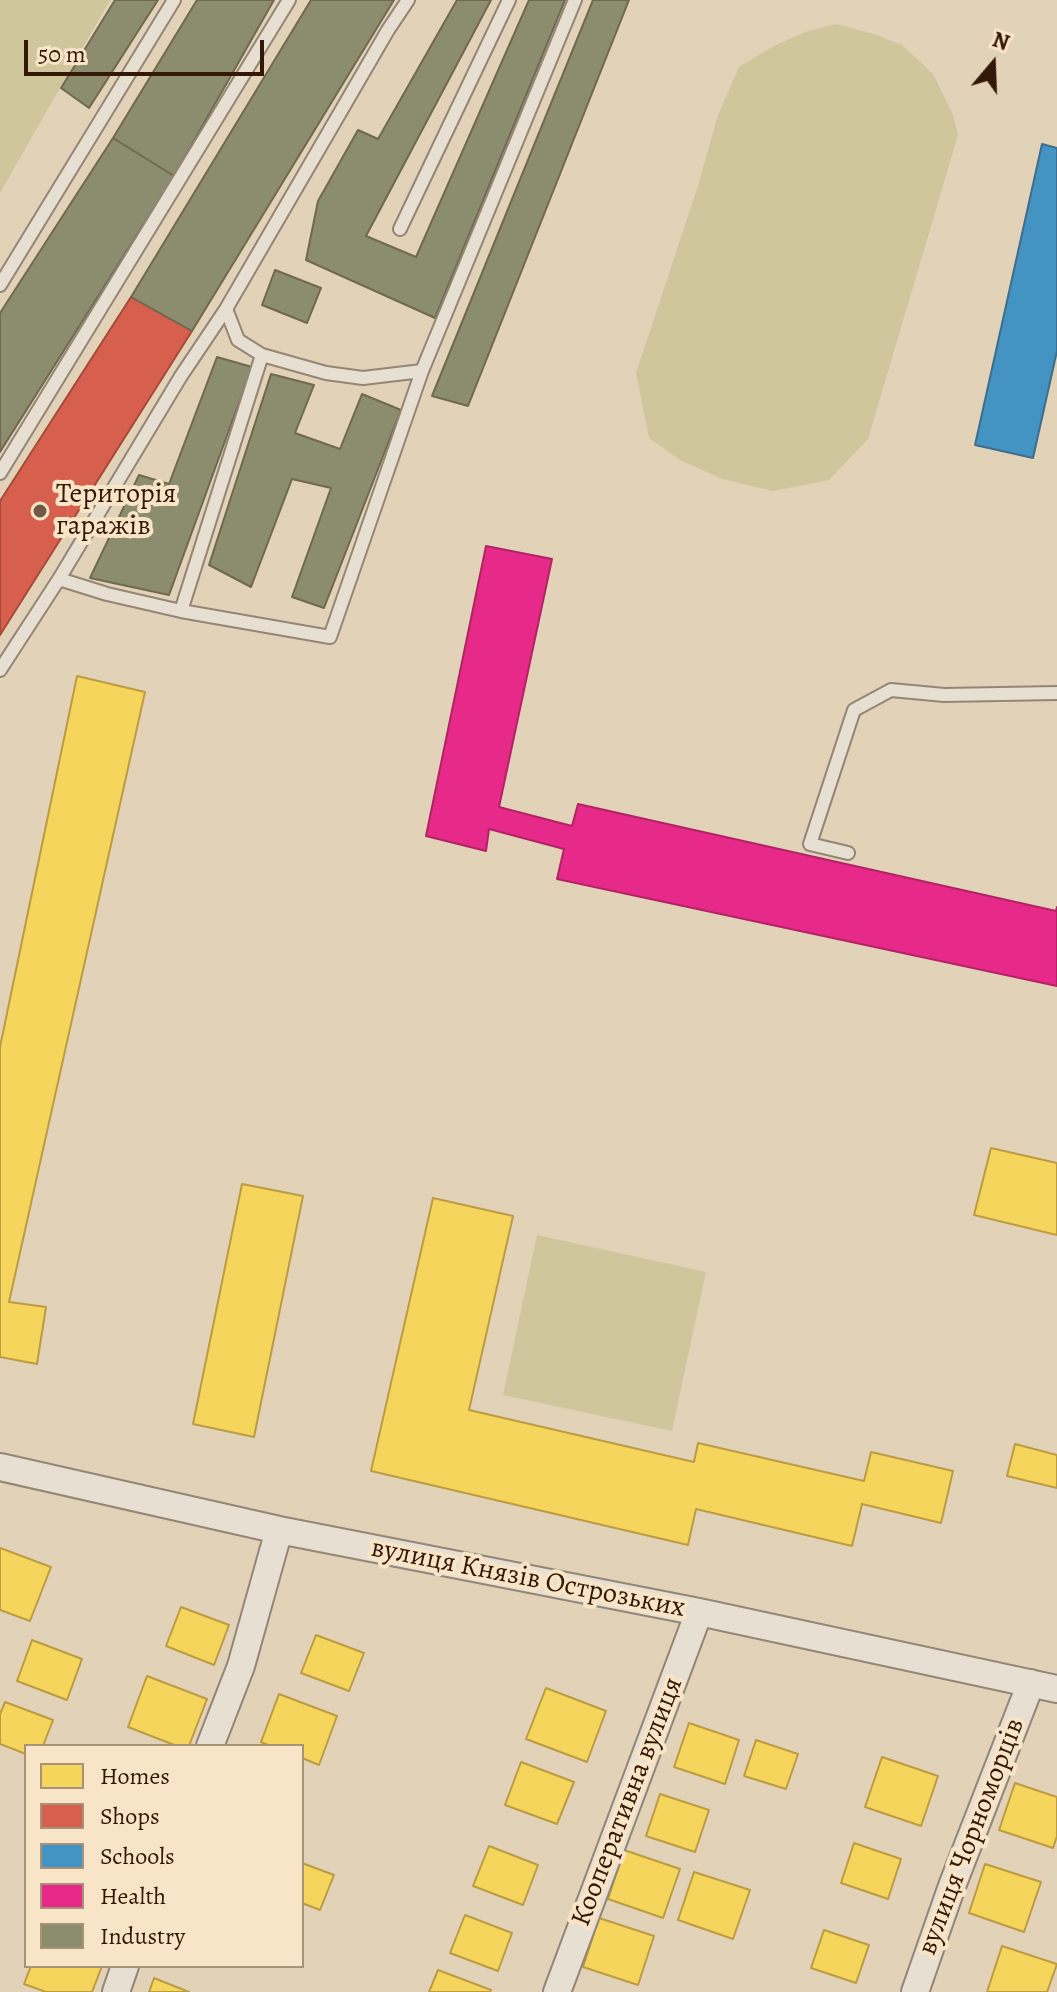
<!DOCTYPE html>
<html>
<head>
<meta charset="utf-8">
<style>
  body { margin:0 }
  #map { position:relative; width:1057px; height:1992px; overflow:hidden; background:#e2d2b8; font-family:Alegreya,serif }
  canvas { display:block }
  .legend { position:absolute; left:24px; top:1744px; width:280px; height:224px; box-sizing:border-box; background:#f8e4c6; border:2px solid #a9927a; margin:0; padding:10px 14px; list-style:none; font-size:24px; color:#331807 }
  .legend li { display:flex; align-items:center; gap:16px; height:40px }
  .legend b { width:40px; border:2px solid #a9927a }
  .north { position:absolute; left:953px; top:24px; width:80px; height:80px; -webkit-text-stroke:6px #f8e4c6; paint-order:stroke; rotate:19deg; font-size:22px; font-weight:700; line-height:32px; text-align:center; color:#331807 }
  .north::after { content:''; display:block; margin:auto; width:28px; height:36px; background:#331807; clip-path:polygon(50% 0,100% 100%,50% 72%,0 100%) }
  .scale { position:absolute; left:24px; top:40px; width:240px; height:36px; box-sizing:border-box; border:4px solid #331807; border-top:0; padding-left:10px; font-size:24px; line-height:28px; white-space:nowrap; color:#331807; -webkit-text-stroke:6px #f8e4c6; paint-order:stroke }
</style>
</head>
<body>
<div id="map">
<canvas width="1057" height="1992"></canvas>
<ul class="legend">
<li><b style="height:22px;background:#f6d55c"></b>Homes</li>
<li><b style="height:22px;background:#d6604d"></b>Shops</li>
<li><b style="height:22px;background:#4393c3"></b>Schools</li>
<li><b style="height:22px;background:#e7298a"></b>Health</li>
<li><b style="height:22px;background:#8c8c6e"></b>Industry</li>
</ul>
<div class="north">N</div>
<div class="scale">50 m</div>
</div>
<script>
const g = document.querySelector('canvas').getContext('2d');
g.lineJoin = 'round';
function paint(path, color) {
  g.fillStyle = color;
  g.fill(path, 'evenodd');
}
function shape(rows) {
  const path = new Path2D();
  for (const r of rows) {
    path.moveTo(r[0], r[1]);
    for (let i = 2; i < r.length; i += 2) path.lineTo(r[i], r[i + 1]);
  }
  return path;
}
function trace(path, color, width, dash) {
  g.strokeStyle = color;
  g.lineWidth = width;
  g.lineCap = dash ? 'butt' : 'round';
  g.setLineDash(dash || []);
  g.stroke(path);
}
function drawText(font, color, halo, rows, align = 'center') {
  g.font = font + ' Alegreya,serif';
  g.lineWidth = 8;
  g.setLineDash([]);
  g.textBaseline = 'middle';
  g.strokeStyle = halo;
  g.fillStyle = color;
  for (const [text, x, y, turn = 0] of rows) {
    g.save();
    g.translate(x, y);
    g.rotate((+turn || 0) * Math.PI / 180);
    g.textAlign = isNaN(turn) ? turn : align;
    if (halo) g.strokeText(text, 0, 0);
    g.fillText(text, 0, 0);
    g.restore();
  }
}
paint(shape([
  [0,0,110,0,0,193],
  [836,24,874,34,902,45,933,74,953,115,958,135,868,439,829,480,773,491,722,479,680,460,649,438,636,373,698,186,718,115,739,67,772,47,805,32],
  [537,1235,706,1272,672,1431,503,1395]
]), '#d0c69b');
const homes = shape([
  [77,676,145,692,9,1302,46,1307,37,1364,0,1357,0,1047,77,676],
  [991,1148,1057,1163,1057,1235,974,1215,991,1148],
  [242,1184,303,1196,254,1437,193,1424,242,1184],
  [433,1198,513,1216,469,1410,694,1462,698,1443,864,1481,871,1452,953,1471,941,1523,862,1504,852,1546,696,1509,688,1545,371,1471,433,1198],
  [1015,1444,1057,1455,1057,1488,1007,1476,1015,1444],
  [0,1548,51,1567,30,1621,0,1610,0,1548],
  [181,1607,229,1625,214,1665,166,1646,181,1607],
  [316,1635,364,1653,349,1691,301,1673,316,1635],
  [32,1640,82,1659,67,1700,17,1681,32,1640],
  [147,1676,207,1699,189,1746,177,1746,128,1727,147,1676],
  [546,1688,606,1711,587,1762,526,1739,546,1688],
  [279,1694,337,1716,319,1765,302,1758,302,1746,270,1746,261,1742,279,1694],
  [5,1702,53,1720,43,1746,26,1746,26,1754,0,1744,0,1714,5,1702],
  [689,1723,739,1740,725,1784,674,1767,689,1723],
  [756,1740,798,1754,786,1789,744,1776,756,1740],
  [882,1757,938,1776,921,1826,865,1807,882,1757],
  [521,1762,574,1782,557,1824,505,1805,521,1762],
  [1015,1783,1057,1797,1057,1836,1053,1848,999,1830,1015,1783],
  [660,1794,709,1810,695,1852,646,1836,660,1794],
  [854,1843,901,1859,888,1899,841,1883,854,1843],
  [489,1846,538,1865,523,1905,473,1886,489,1846],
  [624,1850,680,1869,663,1918,608,1899,624,1850],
  [302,1863,334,1875,320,1910,302,1903,302,1863],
  [985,1864,1041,1882,1024,1932,969,1913,985,1864],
  [694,1872,750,1890,733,1939,678,1920,694,1872],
  [465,1915,512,1933,498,1971,450,1953,465,1915],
  [599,1918,654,1936,638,1985,583,1967,599,1918],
  [824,1930,869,1945,856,1983,811,1968,824,1930],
  [1002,1946,1057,1964,1047,1992,987,1992,1002,1946],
  [31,1966,102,1966,92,1992,46,1992,24,1984,31,1966],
  [438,1970,491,1990,490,1992,429,1992,438,1970],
  [154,1978,189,1992,149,1992,154,1978]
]);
paint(homes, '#f6d55c');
trace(homes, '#bc9c42', 2);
const shops = shape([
  [131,297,192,331,0,635,0,501,131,297]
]);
paint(shops, '#d6604d');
trace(shops, '#a54a38', 2);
const schools = shape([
  [1042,144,1057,148,1057,351,1033,458,975,445,1042,144]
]);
paint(schools, '#4393c3');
trace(schools, '#3e6e8b', 2);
const health = shape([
  [486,546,552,559,499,807,572,826,578,804,1056,911,1057,907,1057,986,557,879,564,849,489,829,486,851,426,836,486,546]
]);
paint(health, '#e7298a');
trace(health, '#b12463', 2);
const industry = shape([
  [115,0,158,0,89,108,61,88,115,0],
  [197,0,274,0,174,176,113,138,197,0],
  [311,0,394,0,192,331,131,297,311,0],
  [457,0,491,0,366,236,416,257,529,0,565,0,435,318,306,260,318,201,358,130,378,139,457,0],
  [593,0,629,0,468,406,432,396,593,0],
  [113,138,174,176,0,452,0,313,113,138],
  [275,270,321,288,307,323,262,305,275,270],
  [217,357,252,367,169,595,90,578,139,475,169,484,217,357],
  [271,374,314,385,295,433,340,449,362,394,401,410,324,608,292,597,331,488,292,479,251,587,209,565,271,374]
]);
paint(industry, '#8c8c6e');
trace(industry, '#71694f', 2);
const lane = shape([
  [400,229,509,0],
  [0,285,174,0],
  [226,309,238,340,262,355],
  [0,473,289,0],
  [59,579,107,594,181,611,330,637,422,371,575,0],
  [181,611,262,355,326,373,363,378,422,371],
  [0,670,59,579,181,376,226,309,388,30,408,0],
  [848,853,810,844,854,710,891,690,944,695,1057,693]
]);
const street = shape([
  [0,1467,279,1530,699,1612,1057,1689],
  [210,1746,241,1666,279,1530],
  [116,1992,125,1966],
  [557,1992,699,1612],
  [915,1992,952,1886,1031,1683]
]);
trace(lane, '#938676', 16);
trace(street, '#938676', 30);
trace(lane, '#e7dfd2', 12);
trace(street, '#e7dfd2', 26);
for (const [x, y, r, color] of [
  [40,511,8,"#705945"]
]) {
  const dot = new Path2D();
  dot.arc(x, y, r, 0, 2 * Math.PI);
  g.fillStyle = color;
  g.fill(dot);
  trace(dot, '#f8e4c6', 3);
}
drawText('28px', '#331807', '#f8e4c6', [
  ["Територія",56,495],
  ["гаражів",56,527]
], 'left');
drawText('28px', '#331807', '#f8e4c6', [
  ["вулиця Князів Острозьких",528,1579,11],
  ["Кооперативна вулиця",628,1802,-69],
  ["вулиця Чорноморців",972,1837,-69]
]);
</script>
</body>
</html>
